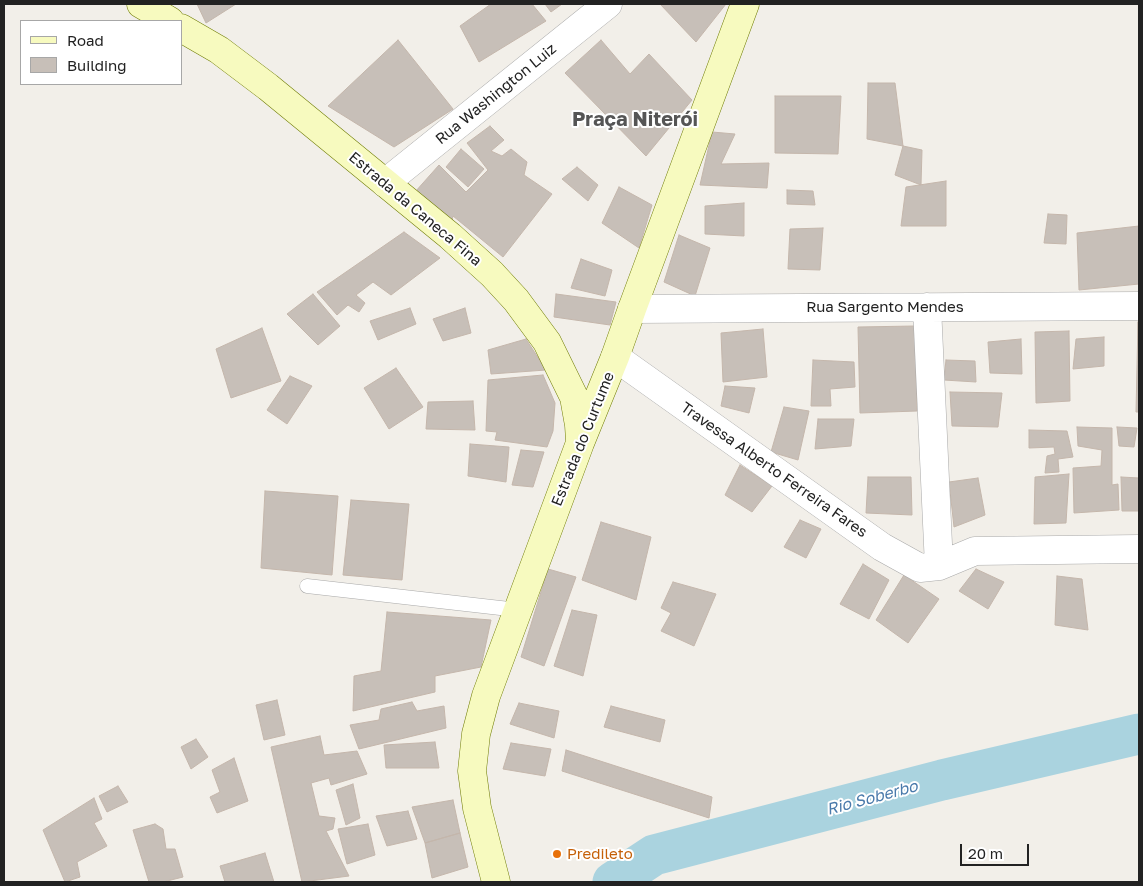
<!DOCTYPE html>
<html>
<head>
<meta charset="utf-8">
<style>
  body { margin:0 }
  #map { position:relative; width:1143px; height:886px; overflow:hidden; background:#f2efe9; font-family:"Golos Text",sans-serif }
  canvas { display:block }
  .frame { position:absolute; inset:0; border:5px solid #222; pointer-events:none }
  .legend { position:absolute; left:20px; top:20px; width:162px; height:65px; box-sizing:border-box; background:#fff; border:1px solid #a7a7a7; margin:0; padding:6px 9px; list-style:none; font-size:15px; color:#222 }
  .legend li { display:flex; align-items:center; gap:10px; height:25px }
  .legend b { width:25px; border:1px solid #a7a7a7 }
  .scale { position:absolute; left:960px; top:844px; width:69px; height:22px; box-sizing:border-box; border:2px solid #222; border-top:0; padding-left:6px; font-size:15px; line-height:18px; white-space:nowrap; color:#222; -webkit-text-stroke:4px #fff; paint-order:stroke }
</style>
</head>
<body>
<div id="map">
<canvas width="1143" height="886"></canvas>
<div class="frame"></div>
<ul class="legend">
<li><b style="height:6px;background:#f7fabf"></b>Road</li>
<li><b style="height:14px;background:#c7bfb8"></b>Building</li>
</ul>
<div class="scale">20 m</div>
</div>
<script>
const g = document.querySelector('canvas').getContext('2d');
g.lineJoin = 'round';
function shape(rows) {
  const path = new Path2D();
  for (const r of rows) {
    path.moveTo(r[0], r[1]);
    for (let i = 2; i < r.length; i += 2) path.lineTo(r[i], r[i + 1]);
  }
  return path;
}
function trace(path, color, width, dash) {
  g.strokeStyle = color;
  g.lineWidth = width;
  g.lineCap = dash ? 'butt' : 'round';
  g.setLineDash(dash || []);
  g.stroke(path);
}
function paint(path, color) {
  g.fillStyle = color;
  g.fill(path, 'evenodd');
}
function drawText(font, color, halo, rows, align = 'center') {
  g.font = font + ' "Golos Text",sans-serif';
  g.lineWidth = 4;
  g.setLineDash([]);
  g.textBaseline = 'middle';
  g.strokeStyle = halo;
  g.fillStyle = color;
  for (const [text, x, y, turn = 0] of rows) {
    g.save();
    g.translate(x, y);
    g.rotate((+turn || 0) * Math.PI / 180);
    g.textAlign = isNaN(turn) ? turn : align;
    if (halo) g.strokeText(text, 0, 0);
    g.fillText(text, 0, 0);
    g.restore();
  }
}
trace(shape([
  [613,882,654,855,942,780,1139,734]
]), '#aad3df', 41);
const building = shape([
  [197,4,236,4,206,23,197,4],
  [491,4,532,4,546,21,479,62,460,26,491,4],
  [545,4,562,4,551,12,545,4],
  [660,4,726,4,696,42,660,4],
  [398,40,453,109,394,147,328,106,398,40],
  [601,40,630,74,649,54,692,100,646,156,565,73,601,40],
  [868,83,895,83,903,146,867,139,868,83],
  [775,96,841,96,838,154,775,153,775,96],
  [490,126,504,140,491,151,502,156,511,149,527,162,524,175,552,194,503,257,453,216,451,225,415,192,439,165,466,192,488,170,467,143,490,126],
  [712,132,735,134,721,164,769,163,767,188,700,185,712,132],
  [903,146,922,150,921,185,895,175,903,146],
  [461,149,484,169,468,187,446,167,461,149],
  [577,167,598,185,588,201,562,179,577,167],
  [946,181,946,226,901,226,906,187,946,181],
  [619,187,652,205,639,248,602,223,619,187],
  [787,190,813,191,815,205,787,204,787,190],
  [744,203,744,236,705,234,705,206,744,203],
  [1048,214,1067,215,1066,244,1044,243,1048,214],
  [1139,226,1139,284,1079,290,1077,233,1139,226],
  [823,228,820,270,788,269,790,229,823,228],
  [404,232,440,258,391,295,373,282,356,295,365,303,359,312,348,305,337,315,317,292,404,232],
  [679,235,710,248,695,296,664,282,679,235],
  [581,259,612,270,605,296,571,288,581,259],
  [313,294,340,326,318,345,287,314,313,294],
  [556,294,616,302,610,325,554,317,556,294],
  [410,308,416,324,378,340,370,321,410,308],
  [465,308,471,333,443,341,433,319,465,308],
  [1138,322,1139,412,1136,412,1138,322],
  [915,326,917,411,860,413,858,327,915,326],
  [262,328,281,381,231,398,216,349,262,328],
  [763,329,767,377,723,382,721,333,763,329],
  [1069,331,1070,401,1036,403,1035,332,1069,331],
  [1104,337,1104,366,1073,369,1076,339,1104,337],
  [526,339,546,370,491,374,488,350,526,339],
  [1021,339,1022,374,990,373,988,342,1021,339],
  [813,360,854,362,855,387,830,389,831,406,811,406,813,360],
  [946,360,975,361,976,382,944,380,946,360],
  [396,368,423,407,389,429,364,388,396,368],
  [543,375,555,403,553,431,547,447,495,440,497,432,486,431,488,380,543,375],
  [290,376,312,386,287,424,267,410,290,376],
  [725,386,755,388,749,413,721,406,725,386],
  [950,392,1002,393,998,427,952,426,950,392],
  [473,401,475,430,426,429,428,402,473,401],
  [784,407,809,411,798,460,771,452,784,407],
  [818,419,854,419,851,446,815,449,818,419],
  [1077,427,1112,428,1112,485,1118,484,1119,510,1074,513,1073,468,1101,466,1102,450,1078,446,1077,427],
  [1117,427,1137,428,1134,447,1119,446,1117,427],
  [1029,430,1067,431,1073,457,1058,459,1059,472,1045,473,1047,456,1055,454,1054,447,1029,448,1029,430],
  [470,444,509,447,506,482,468,476,470,444],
  [521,450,544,452,533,487,512,485,521,450],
  [740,465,772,486,752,512,725,495,740,465],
  [1069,474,1066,523,1034,524,1035,477,1069,474],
  [868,477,911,477,912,515,866,513,868,477],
  [1121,477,1139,478,1139,511,1122,511,1121,477],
  [978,478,985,515,954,527,949,482,978,478],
  [265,491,338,496,332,575,261,568,265,491],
  [351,500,409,504,402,580,343,575,351,500],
  [800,520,821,529,806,558,784,547,800,520],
  [601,522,651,537,636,600,582,580,601,522],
  [863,564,889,580,869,619,840,604,863,564],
  [548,569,576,577,544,666,521,657,548,569],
  [976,569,1004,582,988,609,959,591,976,569],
  [904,575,939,599,908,643,876,620,904,575],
  [1057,576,1082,579,1088,630,1055,625,1057,576],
  [673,582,716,594,694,646,661,631,671,613,661,608,673,582],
  [572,610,597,615,583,676,554,666,572,610],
  [387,612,491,620,481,667,435,676,435,692,353,711,354,676,381,671,387,612],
  [277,700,285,735,264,740,256,705,277,700],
  [412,702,417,711,444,706,446,728,359,749,350,725,379,720,381,709,412,702],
  [519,703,559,711,554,738,510,724,519,703],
  [611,706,665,720,660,742,604,727,611,706],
  [320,736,324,755,357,751,367,774,331,785,329,778,311,783,319,816,335,818,333,829,326,831,349,876,302,882,271,747,320,736],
  [196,739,208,757,191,769,181,747,196,739],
  [435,742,439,768,386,768,384,745,435,742],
  [511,743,551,749,545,776,503,769,511,743],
  [566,750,712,797,709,818,562,771,566,750],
  [234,758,248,801,217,813,210,797,220,792,212,770,234,758],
  [353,784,360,818,346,825,336,790,353,784],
  [118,786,128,802,107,812,99,796,118,786],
  [94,798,102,819,94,823,107,846,77,862,80,877,65,882,43,830,94,798],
  [453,800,460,833,425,843,412,807,453,800],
  [408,811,417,839,387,846,376,816,408,811],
  [155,824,163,829,166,849,175,849,183,877,163,882,149,882,133,830,155,824],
  [368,824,375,855,347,864,338,829,368,824],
  [460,833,468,867,432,878,425,843,460,833],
  [265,853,274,882,225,882,220,866,265,853]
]);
paint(building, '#c7bfb8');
trace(building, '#c4b6ab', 1);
const lane = shape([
  [307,586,518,610]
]);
const street = shape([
  [385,183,608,4],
  [927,307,939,566],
  [632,309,1139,306],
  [615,357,882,547,920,568,939,566,975,551,1139,549]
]);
const secondary = shape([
  [141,4,170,21],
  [181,28,219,50,268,87,450,236,492,274,516,300,547,342,574,397,579,425,580,441],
  [496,882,477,808,472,771,476,734,486,696,580,443,615,357,632,309,745,4]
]);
trace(lane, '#a9a9a9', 15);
trace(street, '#a9a9a9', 29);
trace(secondary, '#707d05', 29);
trace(lane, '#fff', 14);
trace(street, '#fff', 28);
trace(secondary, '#f7fabf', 28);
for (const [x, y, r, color] of [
  [557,854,5,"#e8710a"]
]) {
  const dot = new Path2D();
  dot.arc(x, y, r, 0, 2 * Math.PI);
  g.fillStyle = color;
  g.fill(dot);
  trace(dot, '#fff', 2);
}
drawText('15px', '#222', '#fff', [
  ["Rua Washington Luiz",496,94,-39],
  ["Estrada da Caneca Fina",415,209,40],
  ["Rua Sargento Mendes",885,307],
  ["Estrada do Curtume",583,439,-68],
  ["Travessa Alberto Ferreira Fares",774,470,35]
]);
drawText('15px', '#c56008', '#fff', [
  ["Predileto",567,854]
], 'left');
drawText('italic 16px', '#4a7aab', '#fff', [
  ["Rio Soberbo",872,798,-15]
]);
drawText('bold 20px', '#555', '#fff', [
  ["Praça Niterói",635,120]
]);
</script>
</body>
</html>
